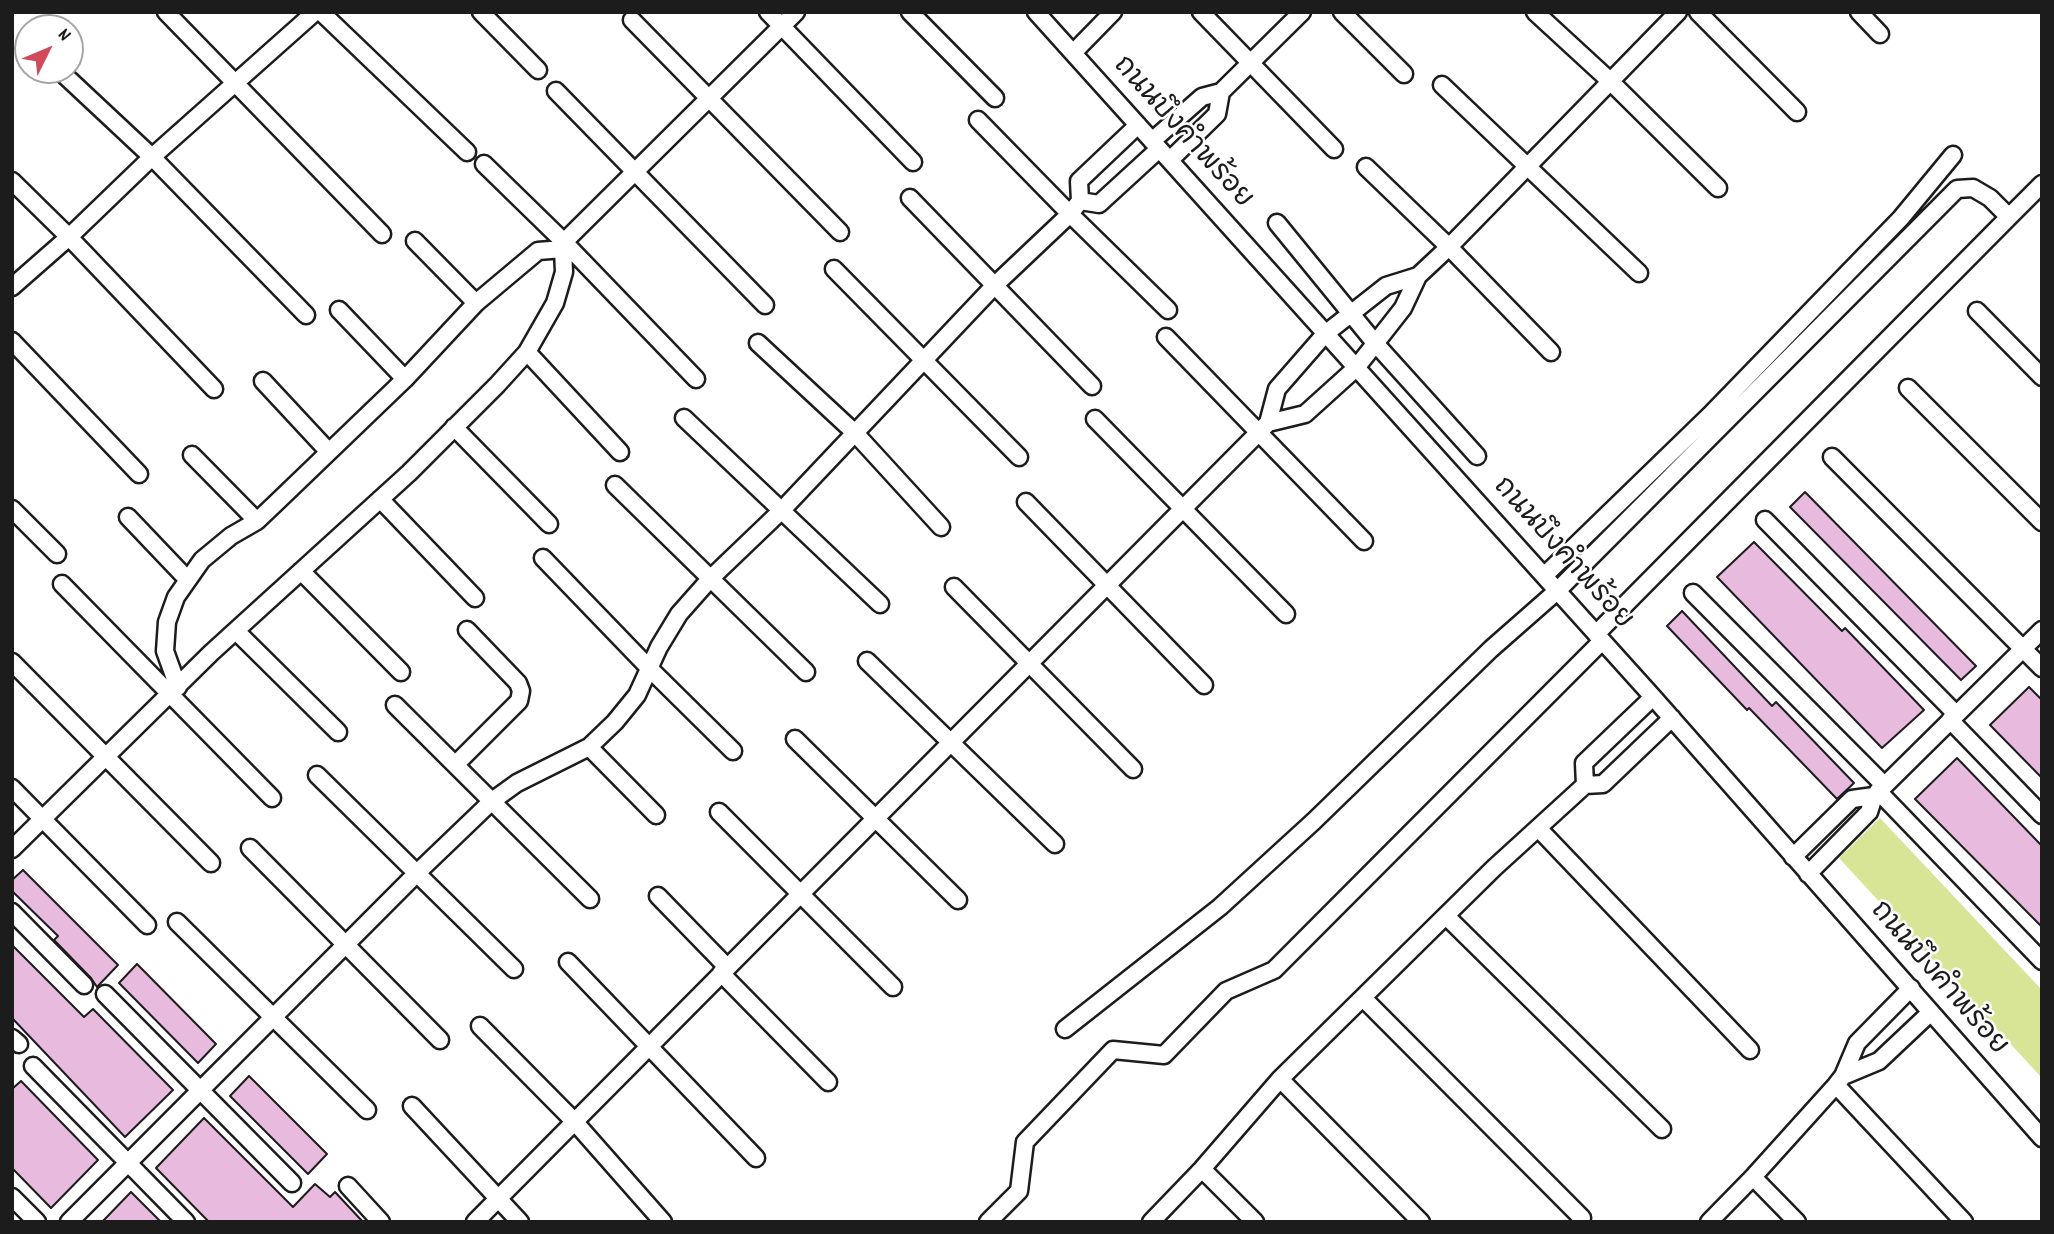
<!DOCTYPE html>
<html>
<head>
<meta charset="utf-8">
<style>
  body { margin:0 }
  #map { position:relative; width:2054px; height:1234px; overflow:hidden; background:#fff; font-family:Dekko,sans-serif }
  canvas { display:block }
  .frame { position:absolute; inset:0; border:14px solid #1c1c1c; pointer-events:none }
  .north { position:absolute; left:14px; top:14px; width:70px; height:70px; box-sizing:border-box; background:#fff; border:2px solid #a4a4a4; border-radius:50%; rotate:47deg; font-size:19px; font-weight:700; line-height:28px; text-align:center; color:#1c1c1c }
  .north::after { content:''; display:block; margin:auto; width:24px; height:32px; background:#d1495b; clip-path:polygon(50% 0,100% 100%,50% 72%,0 100%) }
</style>
</head>
<body>
<div id="map">
<canvas width="2054" height="1234"></canvas>
<div class="frame"></div>
<div class="north">N</div>
</div>
<script>
const g = document.querySelector('canvas').getContext('2d');
g.lineJoin = 'round';
function paint(path, color) {
  g.fillStyle = color;
  g.fill(path, 'evenodd');
}
function shape(rows) {
  const path = new Path2D();
  for (const r of rows) {
    path.moveTo(r[0], r[1]);
    for (let i = 2; i < r.length; i += 2) path.lineTo(r[i], r[i + 1]);
  }
  return path;
}
function trace(path, color, width, dash) {
  g.strokeStyle = color;
  g.lineWidth = width;
  g.lineCap = dash ? 'butt' : 'round';
  g.setLineDash(dash || []);
  g.stroke(path);
}
function drawText(font, color, halo, rows, align = 'center') {
  g.font = font + ' Dekko,"Playpen Sans Thai",sans-serif';
  g.lineWidth = 5;
  g.setLineDash([]);
  g.textBaseline = 'middle';
  g.strokeStyle = halo;
  g.fillStyle = color;
  for (const [text, x, y, turn = 0] of rows) {
    g.save();
    g.translate(x, y);
    g.rotate((+turn || 0) * Math.PI / 180);
    g.textAlign = isNaN(turn) ? turn : align;
    if (halo) g.strokeText(text, 0, 0);
    g.fillText(text, 0, 0);
    g.restore();
  }
}
paint(shape([
  [1880,818,2042,990,2042,1078,1839,858]
]), '#d8e597');
const building = shape([
  [1805,492,1976,666,1961,680,1790,507,1805,492],
  [1754,542,1842,631,1845,628,1924,710,1882,748,1717,577,1754,542],
  [1682,611,1772,706,1776,702,1854,783,1837,799,1749,708,1747,710,1667,626,1682,611],
  [2029,687,2042,700,2042,778,1990,725,2029,687],
  [1957,758,2042,846,2042,927,1915,799,1957,758],
  [23,870,118,965,97,987,91,978,54,940,58,936,12,891,12,880,23,870],
  [12,945,84,1017,93,1009,173,1090,125,1137,12,1018,12,945],
  [137,964,216,1044,198,1063,119,983,137,964],
  [249,1076,327,1154,308,1174,230,1096,249,1076],
  [21,1081,98,1160,51,1208,12,1168,12,1089,21,1081],
  [204,1118,293,1207,315,1184,330,1197,335,1192,363,1222,209,1222,156,1168,204,1118],
  [131,1192,161,1222,102,1222,131,1192]
]);
paint(building, '#e8badd');
trace(building, '#1c1c1c', 2);
const street = shape([
  [166,12,382,234],
  [321,12,467,152],
  [481,12,538,70],
  [768,12,913,162],
  [910,12,995,98],
  [1036,12,1653,697,2042,1138],
  [1201,12,1334,149],
  [1342,12,1404,74],
  [1535,12,1610,81,1718,188],
  [1698,12,1797,112],
  [1859,12,1880,34],
  [632,20,840,232],
  [1073,53,1113,12],
  [59,70,152,157,306,315],
  [1442,85,1639,273],
  [556,91,765,305],
  [978,120,1070,214,1168,310],
  [1152,141,1202,97,1221,92,1302,12],
  [1170,160,1217,114,1221,92],
  [484,164,564,242,696,379],
  [1366,167,1449,247,1551,352],
  [12,181,69,237,214,389],
  [910,198,1092,386],
  [1080,201,1099,204,1159,149],
  [1277,223,1375,343,1477,456],
  [415,241,476,303],
  [834,269,1019,457],
  [12,287,69,237,152,157,315,12],
  [339,310,405,379],
  [1977,311,2042,377],
  [1166,337,1364,541],
  [12,341,139,474],
  [758,343,855,433,941,527],
  [527,352,620,452],
  [263,381,329,452],
  [1908,388,2042,522],
  [684,418,880,604],
  [1095,419,1286,614],
  [1268,423,1305,414,1356,368,1403,308,1418,276,1449,247,1678,12],
  [454,427,549,524],
  [192,455,257,521],
  [1832,457,2042,668],
  [615,485,806,672],
  [380,499,475,598],
  [1026,502,1204,685],
  [12,509,57,554],
  [128,517,187,579],
  [1765,520,1956,714],
  [543,558,650,669,733,751],
  [301,571,401,672],
  [1544,576,1710,415,1901,218,1953,155],
  [62,584,272,798],
  [954,587,1133,769],
  [1693,593,1884,785],
  [236,631,338,732],
  [1596,634,2009,217],
  [867,661,1055,844],
  [12,662,211,863],
  [178,687,165,651,167,622,176,597,202,560,231,536,257,521,277,502,405,379,476,303,538,251,563,249,564,242,796,12],
  [395,705,590,899],
  [1950,720,2042,815],
  [795,739,958,900],
  [589,747,656,815],
  [456,764,519,701,521,691,518,683,467,630],
  [317,775,514,969],
  [1585,785,1584,763,1653,697],
  [12,788,147,925],
  [1878,791,2042,961],
  [719,812,893,987],
  [1538,828,1750,1050],
  [250,848,440,1040],
  [12,849,211,653,409,473,497,385,527,352,555,303,564,272,563,249],
  [1793,857,1852,799,1874,796],
  [1808,874,1869,812,1874,796,2042,630],
  [658,896,727,967],
  [12,912,84,985],
  [1446,916,1662,1129],
  [177,922,367,1110],
  [568,962,756,1158],
  [721,973,828,1082],
  [105,994,292,1183],
  [1363,998,1582,1218],
  [480,1026,574,1121,663,1222],
  [1065,1029,1220,907,1314,821,1491,649,1557,591,1957,189,1973,188,1990,198,2009,217,2042,184],
  [12,1038,19,1044],
  [33,1066,186,1222],
  [1843,1076,1879,1061,1931,1012],
  [1280,1079,1421,1222],
  [1836,1085,1964,1222],
  [412,1106,520,1222],
  [1202,1169,1255,1222],
  [1753,1177,1797,1222],
  [348,1186,381,1222],
  [12,1197,37,1222],
  [69,1222,418,872,492,801,517,783,589,747,615,722,637,695,659,647,679,614,710,579,782,510,995,285,1070,214,1080,201,1079,181,1138,125],
  [475,1222,1268,423,1277,389,1325,334,1386,286,1418,276],
  [988,1222,1019,1191,1025,1142,1113,1050,1164,1055,1226,991,1274,970,1602,641],
  [1151,1222,1202,1169,1280,1079,1494,868,1585,785,1603,784,1672,718],
  [1709,1222,1753,1177,1836,1085,1843,1076,1857,1043,1911,988]
]);
trace(street, '#1c1c1c', 21);
trace(street, '#fff', 16);
drawText('28px', '#1c1c1c', '#fff', [
  ["ถนนบึงคำพร้อย",1181,134,48],
  ["ถนนบึงคำพร้อย",1561,555,48],
  ["ถนนบึงคำพร้อย",1937,980,49]
]);
</script>
</body>
</html>
